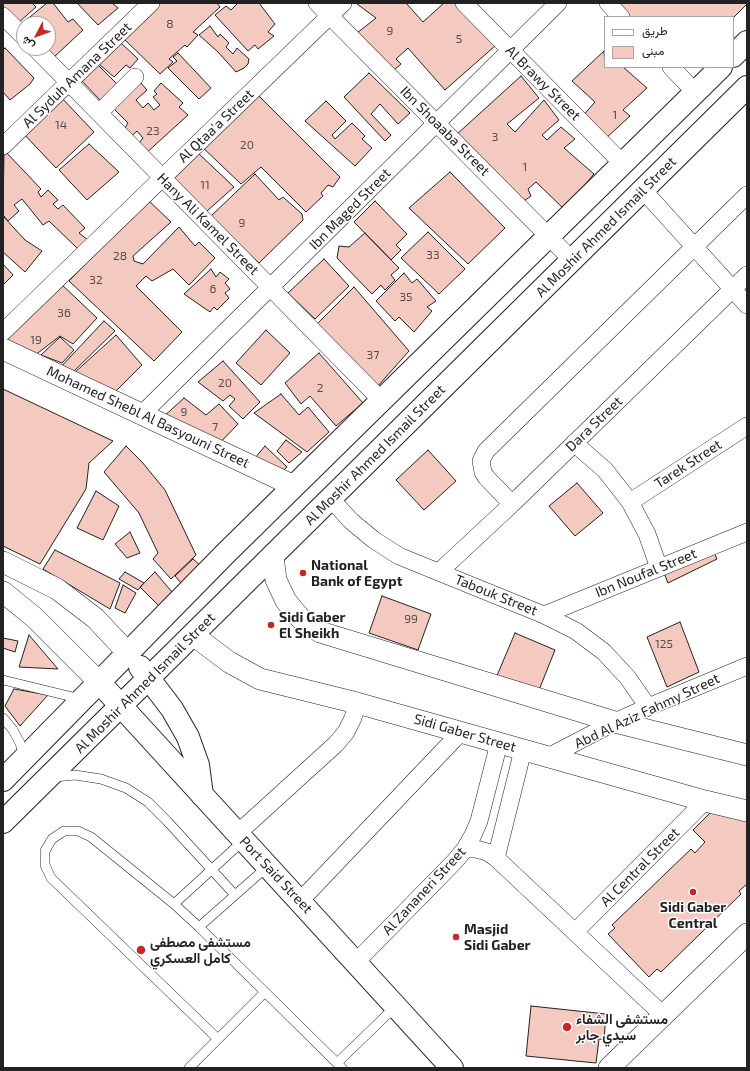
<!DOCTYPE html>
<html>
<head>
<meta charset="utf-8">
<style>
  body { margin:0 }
  #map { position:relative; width:750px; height:1071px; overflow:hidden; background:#fff; font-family:"Exo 2",Vazirmatn,sans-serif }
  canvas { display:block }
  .frame { position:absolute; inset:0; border:4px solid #222; pointer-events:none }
  .legend { position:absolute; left:604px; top:16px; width:130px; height:52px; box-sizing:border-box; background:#fff; border:1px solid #a7a7a7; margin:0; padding:5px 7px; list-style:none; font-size:12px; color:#222 }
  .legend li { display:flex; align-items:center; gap:8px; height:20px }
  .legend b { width:20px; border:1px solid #a7a7a7 }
  .north { position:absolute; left:16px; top:16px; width:40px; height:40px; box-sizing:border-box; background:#fff; border:1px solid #a7a7a7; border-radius:50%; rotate:229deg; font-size:11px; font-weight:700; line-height:16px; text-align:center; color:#222 }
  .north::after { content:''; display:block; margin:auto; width:14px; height:18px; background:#c62828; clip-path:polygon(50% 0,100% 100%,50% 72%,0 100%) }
</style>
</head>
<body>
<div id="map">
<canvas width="750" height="1071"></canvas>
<div class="frame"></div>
<ul class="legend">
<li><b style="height:5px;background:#fff"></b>طريق</li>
<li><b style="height:11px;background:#f3c9c0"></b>مبنى</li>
</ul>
<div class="north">ش</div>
</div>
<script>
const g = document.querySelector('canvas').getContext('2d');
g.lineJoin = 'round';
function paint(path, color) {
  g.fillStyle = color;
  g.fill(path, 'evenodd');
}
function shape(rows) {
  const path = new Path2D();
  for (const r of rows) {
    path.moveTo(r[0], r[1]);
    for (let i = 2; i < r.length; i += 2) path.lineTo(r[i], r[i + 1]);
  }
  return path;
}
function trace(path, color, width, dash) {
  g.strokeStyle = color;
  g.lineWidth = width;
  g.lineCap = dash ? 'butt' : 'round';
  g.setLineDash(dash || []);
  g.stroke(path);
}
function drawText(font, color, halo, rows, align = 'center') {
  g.font = font + ' "Exo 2",Vazirmatn,sans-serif';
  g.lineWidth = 3;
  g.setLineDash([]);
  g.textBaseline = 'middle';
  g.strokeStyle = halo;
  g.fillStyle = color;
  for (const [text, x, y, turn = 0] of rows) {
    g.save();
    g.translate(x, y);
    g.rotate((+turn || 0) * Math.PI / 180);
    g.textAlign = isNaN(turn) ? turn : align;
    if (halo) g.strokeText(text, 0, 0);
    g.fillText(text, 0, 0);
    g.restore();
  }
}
const building = shape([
  [3,3,32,3,36,7,18,23,3,7,3,3],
  [47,3,53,3,68,22,73,19,83,30,53,58,43,48,48,48,48,24,24,24,24,29,20,25,47,3],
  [77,3,112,3,118,8,98,25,77,3],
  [159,3,217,3,220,7,193,32,198,35,187,47,185,45,169,59,173,62,160,74,123,38,159,3],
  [238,3,259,3,275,24,268,32,274,36,258,49,255,45,248,51,215,15,226,6,231,10,238,3],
  [358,3,406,3,423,22,444,3,456,3,495,46,445,90,408,48,396,59,401,64,394,70,352,37,376,18,357,4,358,3],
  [617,3,747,3,747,4,733,18,733,17,630,17,617,3],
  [210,26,218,37,220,34,229,43,226,47,233,54,237,48,249,59,248,64,244,68,236,72,218,52,199,35,210,26],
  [120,42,138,59,130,68,126,65,114,77,99,64,120,42],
  [5,48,34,78,30,84,10,100,3,92,3,50,5,48],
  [604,51,605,67,623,67,647,88,623,110,630,116,604,140,581,118,595,102,572,81,604,51],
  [178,53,211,88,199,99,168,68,177,61,173,57,178,53],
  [96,63,118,85,101,101,80,79,96,63],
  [369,73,410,113,398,124,380,104,371,114,391,135,385,141,344,97,369,73],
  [521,76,539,98,507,124,515,132,544,100,559,120,542,135,547,140,561,127,575,139,564,148,594,174,564,209,536,182,528,189,531,196,521,203,456,135,521,76],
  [140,82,147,90,136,100,143,108,148,103,154,110,160,105,153,97,157,94,154,91,161,83,183,103,179,107,188,115,144,155,136,147,143,138,137,131,128,139,123,131,128,123,114,109,140,82],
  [255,92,340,177,333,187,328,185,321,193,323,196,306,212,261,167,241,184,200,145,255,92],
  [59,95,94,132,56,168,21,131,59,95],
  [326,101,346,121,332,135,335,139,352,123,365,136,362,139,372,148,355,166,305,121,326,101],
  [89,144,119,172,87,200,59,170,89,144],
  [4,150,41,189,38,192,41,197,48,190,58,200,53,204,58,209,63,205,85,228,79,233,88,240,78,249,49,221,43,225,22,199,14,205,19,211,8,221,3,215,4,150],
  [197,152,234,187,207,211,168,179,197,152],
  [450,172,505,228,468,264,409,208,450,172],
  [255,174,279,200,283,197,302,214,303,220,259,263,209,218,255,174],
  [147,199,171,222,133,256,134,261,143,264,179,227,195,246,199,242,215,258,189,285,173,269,152,281,146,276,136,286,182,332,154,361,69,281,147,199],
  [375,201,407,234,396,245,401,250,391,260,354,222,375,201],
  [3,216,25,240,42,251,25,272,3,252,3,216],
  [428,232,465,269,439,294,401,258,428,232],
  [365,233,399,268,391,275,395,280,385,290,381,285,372,294,337,258,339,246,349,247,365,233],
  [324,259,349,286,315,319,288,293,324,259],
  [3,264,13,275,3,285,3,264],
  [211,269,216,277,220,272,229,279,225,283,230,289,225,293,229,298,217,310,214,307,210,312,184,294,211,269],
  [404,273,412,283,417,279,436,301,427,307,432,311,414,332,399,317,395,321,376,301,404,273],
  [59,282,97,318,73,344,60,336,34,356,3,341,59,282],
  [354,287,409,351,377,387,315,326,354,287],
  [104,321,115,331,71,374,57,371,104,321],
  [266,330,290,353,261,385,236,363,266,330],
  [116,335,142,365,112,395,72,375,116,335],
  [60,337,74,350,62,363,41,355,60,337],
  [319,353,363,403,336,426,310,396,301,404,285,383,319,353],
  [223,361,260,402,243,419,229,406,235,399,230,395,223,401,198,382,223,361],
  [3,389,113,441,89,463,86,489,40,564,3,546,3,389],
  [281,394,299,415,308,407,329,432,307,452,254,413,281,394],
  [184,398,206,415,219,404,238,424,215,448,161,419,184,398],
  [286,440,302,452,289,463,277,451,286,440],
  [126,446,142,462,165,490,196,555,171,579,153,559,158,553,139,513,104,472,126,446],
  [265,446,287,467,278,475,250,464,265,446],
  [428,450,456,481,424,510,396,480,428,450],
  [577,483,603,513,575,536,549,506,577,483],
  [96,491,119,506,103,540,77,528,96,491],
  [130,532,140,553,127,558,115,544,130,532],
  [55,550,120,583,110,609,43,569,55,550],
  [713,550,717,559,668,583,664,573,713,550],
  [193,559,201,566,181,583,175,576,193,559],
  [125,572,144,583,138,590,119,579,125,572],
  [155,572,172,592,159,606,140,587,155,572],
  [123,585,136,593,125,613,115,608,123,585],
  [382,596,431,614,418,650,369,633,382,596],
  [680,622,699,672,667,687,647,637,680,622],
  [515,633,555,650,537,695,496,678,515,633],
  [29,635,58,669,19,667,29,635],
  [3,638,18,641,15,652,3,648,3,638],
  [14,689,48,695,20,726,5,706,14,689],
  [715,808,747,817,747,884,739,891,741,894,661,972,657,969,649,977,608,934,615,928,612,925,691,849,695,853,705,842,693,830,715,808],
  [531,1006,606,1014,604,1040,599,1039,596,1063,526,1056,531,1006]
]);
paint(building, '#f3c9c0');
trace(building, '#222', 1);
const service = shape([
  [3,680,81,699],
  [3,718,13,730,20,743,24,757],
  [54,777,75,775,101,779,126,788,148,802,167,821,235,895],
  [174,904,244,840],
  [199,927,268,866],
  [218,1039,51,878,45,865,45,851,52,839,64,831,78,831,91,837,174,904,199,927,342,1068],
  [337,1063,396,1006],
  [189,1068,265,992]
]);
const minor = shape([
  [317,3,572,260],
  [464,3,623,164],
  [608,3,621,17],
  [3,16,24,37],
  [35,48,382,401],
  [671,67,695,92],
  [99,113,135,77],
  [3,146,151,3],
  [643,190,747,305],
  [3,332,343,3],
  [142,414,558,3],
  [574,443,605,470,630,502,647,534,659,568],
  [331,499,351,521,374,540,399,556,544,615,576,631,604,652,628,678,648,707],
  [630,502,747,426],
  [512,504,486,477,483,472,481,461,486,451,747,195],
  [439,572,512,504,747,275],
  [544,615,747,532],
  [548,757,615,722,648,707,747,666],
  [238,833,336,744,346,732,353,718,357,703],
  [465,849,476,849,487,852,496,858,663,1015],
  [496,858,523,750],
  [300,901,461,732],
  [575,932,705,801],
  [356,962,455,861,465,849,473,835,479,821,499,743]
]);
const tertiary = shape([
  [3,349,294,486],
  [273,556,276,580,286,601,301,619,320,632,615,722,747,755],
  [3,562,57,589,95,618,128,653],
  [3,592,35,618,99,682],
  [193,635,229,662,260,679,357,703,705,801,747,811],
  [609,1068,747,934]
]);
const secondary = shape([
  [733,56,747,42],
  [140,667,172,709,188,737,198,765,202,795],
  [99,682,452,1068],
  [3,780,226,553,721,67],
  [3,822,747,87]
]);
trace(service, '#222', 10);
trace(minor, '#222', 18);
trace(tertiary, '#222', 22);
trace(secondary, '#222', 24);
trace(service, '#fff', 9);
trace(minor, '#fff', 17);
trace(tertiary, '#fff', 21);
trace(secondary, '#fff', 22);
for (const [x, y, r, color] of [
  [303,573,4,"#c62828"],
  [271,625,4,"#c62828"],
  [693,892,4,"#c62828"],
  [456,937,4,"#c62828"],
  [141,950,5,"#c62828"],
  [567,1027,5,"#c62828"]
]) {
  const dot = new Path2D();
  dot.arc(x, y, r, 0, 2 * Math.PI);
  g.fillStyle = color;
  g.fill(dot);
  trace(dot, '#fff', 1.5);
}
drawText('12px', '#564c4a', null, [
  ["8",170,24],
  ["9",390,31],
  ["5",459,39],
  ["1",615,115],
  ["14",61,125],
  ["23",153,131],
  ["3",495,137],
  ["20",247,145],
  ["1",525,167],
  ["11",205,185],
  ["9",242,223],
  ["33",433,255],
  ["28",120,256],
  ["32",96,280],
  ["6",213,289],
  ["35",406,297],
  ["36",64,313],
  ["19",36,340],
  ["37",373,355],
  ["20",225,383],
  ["2",320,388],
  ["9",184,412],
  ["7",215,427],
  ["99",411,619],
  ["125",664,644]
]);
drawText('14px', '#222', '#fff', [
  ["Al Syduh Amana Street",77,75,-44],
  ["Al Brawy Street",543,83,45],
  ["Al Qtaa'a Street",216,126,-44],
  ["Ibn Shoaaba Street",445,131,45],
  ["Ibn Maged Street",350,209,-45],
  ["Hany Ali Kamel Street",208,224,45],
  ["Al Moshir Ahmed Ismail Street",606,227,-45],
  ["Mohamed Shebl Al Basyouni Street",148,417,25],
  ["Dara Street",594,424,-44],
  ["Al Moshir Ahmed Ismail Street",375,455,-45],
  ["Tarek Street",688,464,-33],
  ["Ibn Noufal Street",646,573,-22],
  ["Tabouk Street",496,595,22],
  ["Al Moshir Ahmed Ismail Street",145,683,-45],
  ["Abd Al Aziz Fahmy Street",647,711,-25],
  ["Sidi Gaber Street",465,733,16],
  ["Al Central Street",640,867,-45],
  ["Port Said Street",276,875,47],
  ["Al Zananeri Street",424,891,-47]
]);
drawText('bold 14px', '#222', '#fff', [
  ["National",311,565],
  ["Bank of Egypt",311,581],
  ["Sidi Gaber",279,617],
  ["El Sheikh",279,633],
  ["Sidi Gaber",693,907,"center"],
  ["Central",693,923,"center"],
  ["Masjid",464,929],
  ["Sidi Gaber",464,945],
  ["مستشفى مصطفى",150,942],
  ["كامل العسكري",150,958],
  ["مستشفى الشفاء",576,1019],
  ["سيدي جابر",576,1035]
], 'left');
</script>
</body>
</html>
